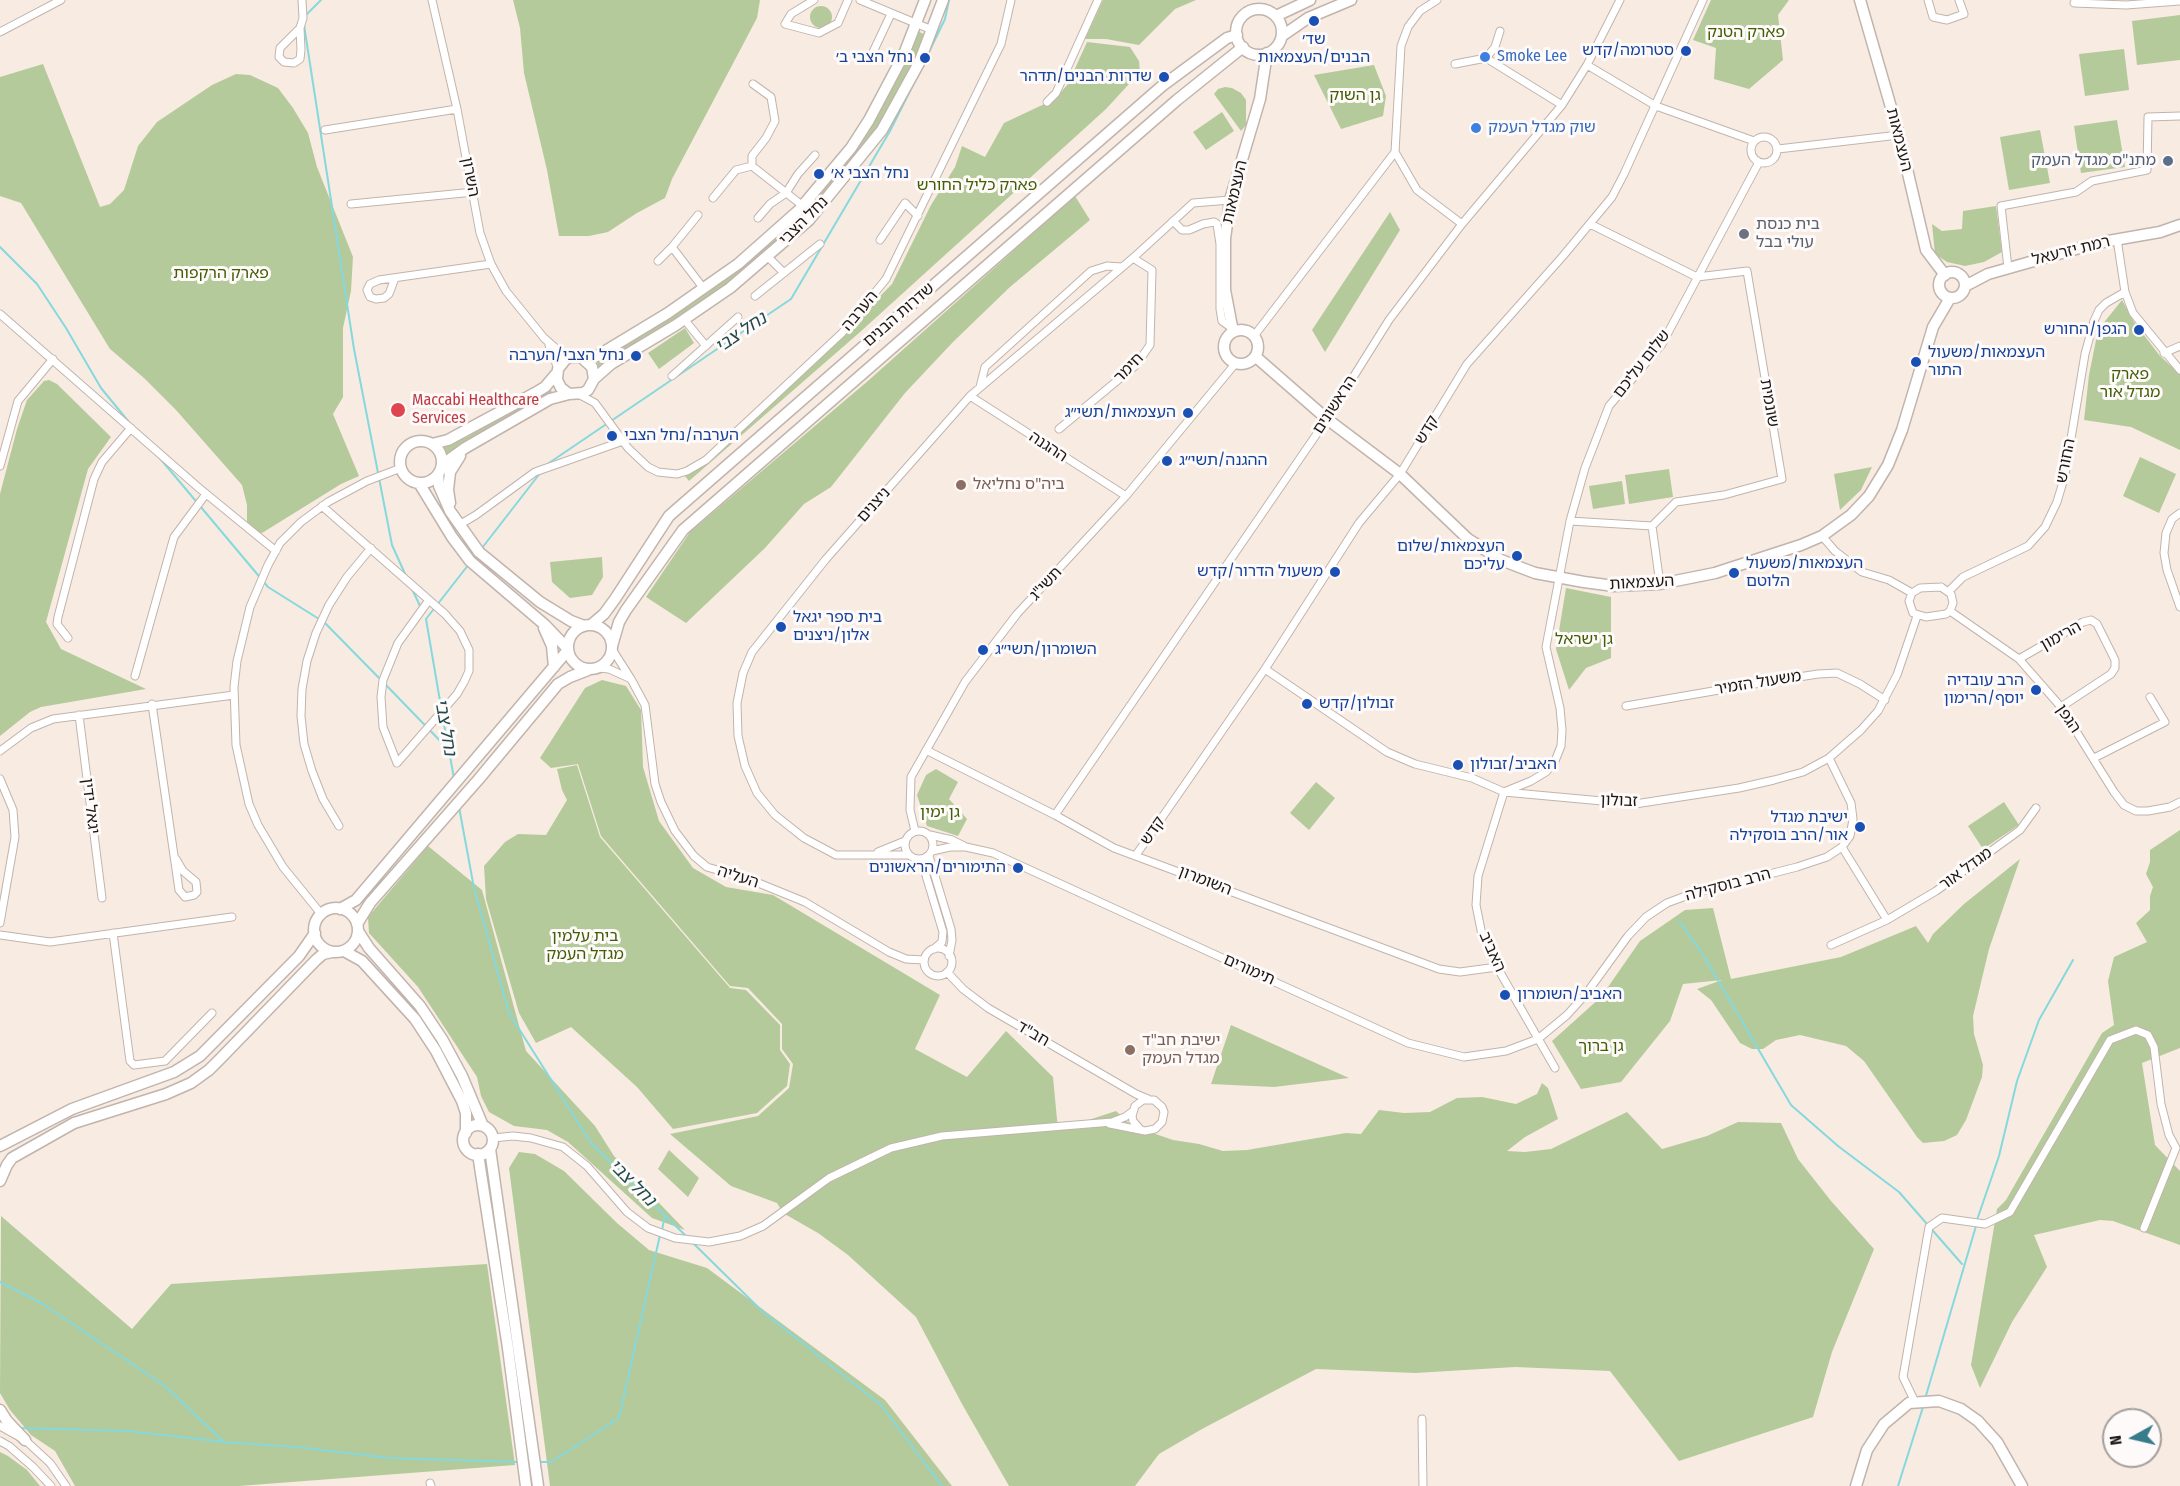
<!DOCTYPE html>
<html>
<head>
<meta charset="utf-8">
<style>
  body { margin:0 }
  #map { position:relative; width:2180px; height:1486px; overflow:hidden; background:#f8ebe2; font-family:"Fira Sans Condensed",sans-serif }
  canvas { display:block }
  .north { position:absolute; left:2102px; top:1408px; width:60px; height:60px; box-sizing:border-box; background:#fdfaf9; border:2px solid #a39f9d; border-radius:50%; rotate:262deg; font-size:16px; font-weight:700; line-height:24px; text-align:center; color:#1c1714 }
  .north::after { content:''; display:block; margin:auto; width:21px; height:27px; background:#377c8a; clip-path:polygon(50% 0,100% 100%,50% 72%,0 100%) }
</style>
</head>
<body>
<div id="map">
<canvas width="2180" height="1486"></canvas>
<div class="north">N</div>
</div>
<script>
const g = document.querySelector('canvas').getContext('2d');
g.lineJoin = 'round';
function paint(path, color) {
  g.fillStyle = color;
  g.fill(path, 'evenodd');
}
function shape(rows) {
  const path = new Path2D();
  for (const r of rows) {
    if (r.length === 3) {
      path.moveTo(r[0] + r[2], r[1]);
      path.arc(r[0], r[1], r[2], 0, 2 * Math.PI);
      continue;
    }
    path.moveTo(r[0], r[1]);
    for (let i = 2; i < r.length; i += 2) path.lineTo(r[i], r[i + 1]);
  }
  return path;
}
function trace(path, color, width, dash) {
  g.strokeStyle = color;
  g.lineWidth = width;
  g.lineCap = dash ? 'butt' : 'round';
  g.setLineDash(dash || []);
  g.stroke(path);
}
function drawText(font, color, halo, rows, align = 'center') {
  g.font = font + ' "Fira Sans Condensed","Noto Sans Hebrew",sans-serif';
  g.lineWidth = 6;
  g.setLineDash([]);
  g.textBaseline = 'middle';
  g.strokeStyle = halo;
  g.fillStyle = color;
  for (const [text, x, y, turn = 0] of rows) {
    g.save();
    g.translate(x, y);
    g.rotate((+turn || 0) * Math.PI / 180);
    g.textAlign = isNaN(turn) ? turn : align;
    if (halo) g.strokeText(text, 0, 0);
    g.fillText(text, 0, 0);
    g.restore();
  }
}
paint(shape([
  [513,0,760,0,757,18,672,179,665,198,637,213,608,232,589,236,559,236,547,170,524,73,520,28],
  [1103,0,1196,0,1175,9,1139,45,1106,39,1085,39],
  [1711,0,1789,0,1778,15,1783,60,1749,89,1714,79,1716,48,1693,40],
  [821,17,11],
  [2180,15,2180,60,2137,65,2132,21],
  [916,30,929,37,892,109,822,205,720,293,599,368,596,359,711,286,831,176],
  [1087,42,1130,47,1139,61,1140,72,1106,109,859,333,689,481,684,475,732,436,852,325,892,284,931,205,955,167,962,146,985,157,1004,123,1055,99,1068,84],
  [2124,49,2129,90,2085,96,2079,54],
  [43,64,100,207,110,204,124,190,138,146,157,122,212,85,236,74,250,75,278,88,293,108,308,133,317,167,353,257,351,291,343,328,343,397,333,414,359,476,341,484,262,533,247,530,247,505,242,485,176,410,144,378,110,349,21,203,0,196,0,77],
  [1374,65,1386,96,1383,116,1341,129,1314,75],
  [1225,87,1232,88,1241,93,1246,100,1246,125,1241,131,1214,94,1218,89],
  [1222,112,1234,131,1206,150,1193,132],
  [2117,120,2125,167,2081,173,2074,126],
  [2040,130,2050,183,2009,190,2000,137],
  [1075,196,1090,220,1010,287,953,342,905,393,831,487,804,504,765,548,686,623,646,597,690,532,869,380],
  [1996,206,2002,252,1984,262,1965,266,1947,262,1935,254,1932,224,1942,231,1962,229,1963,211],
  [1390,212,1400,230,1325,352,1312,330],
  [2122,300,2134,322,2160,356,2180,374,2180,450,2131,427,2084,420,2089,375,2098,330],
  [685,328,694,343,659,369,648,353],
  [49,380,57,384,111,437,88,469,46,622,61,649,146,689,41,707,30,712,0,736,0,494,17,429,27,400,44,381],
  [549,388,553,393,443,459,437,448,467,437],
  [2140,457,2176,474,2159,513,2123,496],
  [1872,467,1861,490,1840,510,1834,474],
  [1669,469,1673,497,1629,504,1625,475],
  [1622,481,1625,504,1593,509,1589,486],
  [602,557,603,577,592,595,570,598,552,582,550,562],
  [1566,588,1611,597,1611,658,1586,668,1569,690,1556,649],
  [602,680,626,686,641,710,643,767,659,821,693,868,726,887,773,895,940,995,915,1049,967,1077,1006,1031,1053,1077,1058,1130,1116,1111,1132,1126,1173,1140,1199,1144,1223,1151,1247,1150,1346,1133,1361,1134,1379,1110,1404,1113,1430,1112,1457,1098,1482,1097,1516,1104,1537,1094,1542,1083,1548,1088,1558,1119,1525,1137,1507,1151,1525,1152,1551,1149,1627,1112,1662,1149,1707,1136,1738,1122,1781,1123,1798,1159,1831,1201,1874,1249,1832,1352,1813,1417,1679,1461,1610,1371,1515,1367,1415,1373,1316,1369,1202,1429,1159,1454,1135,1486,1009,1486,962,1404,916,1317,848,1255,818,1233,783,1213,777,1203,731,1186,670,1134,758,1116,789,1088,793,1064,782,1049,782,1024,748,988,730,986,601,836,578,764,551,768,540,758,585,688],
  [577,765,600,837,730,988,746,990,780,1025,780,1050,790,1064,787,1086,757,1113,673,1129,637,1087,571,1027,536,1043,519,1013,486,899,484,866,505,842,518,834,546,835,567,800,562,790,557,769],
  [936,769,958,782,949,799,967,819,958,836,927,826,917,795,926,775],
  [1316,782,1335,798,1309,830,1290,813],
  [2004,802,2019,825,1983,849,1968,826],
  [2180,830,2180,1048,2142,1063,2155,1145,2180,1171,2180,1245,2113,1221,2100,1220,2034,1235,2047,1267,2012,1322,1980,1388,1971,1365,1997,1209,2006,1200,2102,1033,2114,1025,2108,981,2114,957,2147,942,2136,923,2150,910,2150,896,2153,887,2146,874,2150,862,2150,850],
  [428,846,482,890,526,1051,595,1126,614,1156,685,1230,652,1218,568,1142,547,1130,514,1126,489,1112,481,1096,477,1077,418,987,369,933,368,917],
  [2020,859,1989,949,1973,1016,1974,1034,1983,1065,1982,1077,1966,1120,1957,1135,1944,1141,1923,1143,1917,1137,1864,1061,1846,1046,1800,1035,1776,1040,1763,1049,1752,1049,1740,1043,1711,1000,1697,989,1722,980,1683,984,1670,1021,1621,1082,1581,1089,1552,1041,1601,997,1640,941,1685,910,1713,908,1731,979,1841,957,1916,926,1928,943,1933,934,1964,904],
  [1231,1025,1349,1078,1274,1087,1211,1084],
  [669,1150,699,1178,688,1197,658,1169],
  [519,1152,535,1154,564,1171,617,1223,649,1250,707,1268,885,1400,952,1486,550,1486,509,1168],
  [1,1216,132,1329,171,1284,487,1264,515,1465,239,1486,75,1486,55,1451,31,1435,10,1410,0,1393],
  [0,1452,8,1456,27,1470,40,1486,0,1486]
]), '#b5ca9b');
trace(shape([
  [306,15,321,0],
  [304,25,354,349,392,545,406,576],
  [926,58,945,19,949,0],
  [0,247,37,284,66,328,101,388,133,427],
  [158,456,268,587,319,619],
  [546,465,791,299,890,131,915,81],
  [482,548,541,472],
  [412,589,421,608],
  [324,622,381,680],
  [385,684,448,749],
  [441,707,426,619,469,564],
  [442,713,454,778],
  [459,807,474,888,509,1013,591,1143,688,1238],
  [1679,921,1702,953,1791,1105,1838,1146,1899,1192,1962,1264],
  [1977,1220,1999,1156,2017,1081,2039,1020,2073,960],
  [662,1230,665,1215],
  [692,1242,763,1312,880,1404,942,1486],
  [0,1282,41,1303,165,1386,224,1442,297,1447,389,1458,519,1462],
  [1925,1399,1976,1226],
  [18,1428,129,1431,224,1442],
  [537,1462,551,1462,619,1418,660,1235],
  [1898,1486,1923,1407]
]), '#85d9dd', 2);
const street = shape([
  [432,0,457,109,480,233,491,264,506,291,544,338,560,352,573,357],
  [814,0,791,14,785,24,819,33,838,23,848,0],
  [860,0,932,30],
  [1928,0,1933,17,1947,20,1964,14,1959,0],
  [2074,3,2126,5,2180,1],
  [300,28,301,50,300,59,294,63,284,62,279,57,280,48,300,28],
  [300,28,303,18,302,0],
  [1500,31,1495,47,1486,58,1562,105],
  [0,32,61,0],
  [873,52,891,14],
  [1455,64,1486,58],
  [1587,65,1656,106,1754,141],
  [753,84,771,97,775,121,766,138,752,156,752,166,803,206],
  [1047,102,1056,93,1098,0],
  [325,130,457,109],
  [1764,150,13],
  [1778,149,1899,135],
  [1395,152,1417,190,1462,224],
  [713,198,736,170,752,166],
  [351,204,474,192],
  [758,218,770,204,786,193,798,174,815,155],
  [1173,221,1182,230,1189,230,1203,224,1214,222,1217,224,1220,244,1220,309,1222,321,1233,329],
  [2117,239,2125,292,2133,313,2180,370],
  [880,240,905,203,918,216],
  [672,247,704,289],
  [768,257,784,273],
  [658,261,672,247,698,215],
  [2008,268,2001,206,2076,192,2092,181,2147,170,2148,117,2180,116],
  [395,278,389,294,384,298,376,299,370,297,367,290,370,284,379,280,491,264],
  [755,296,820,244],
  [0,314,199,488,276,551],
  [684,319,706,346],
  [1254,336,1395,152,1401,46,1408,27,1420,11,1437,0],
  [549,345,558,369],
  [2164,353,2180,346],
  [672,376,738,317],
  [980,387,985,367,1091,271,1107,266,1122,267],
  [580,395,595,403,628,448,648,467,658,472,677,474,687,471,706,460,842,333,886,279,1001,44,1011,0],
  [970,396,1126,496],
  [1059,429,1136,365,1150,345,1152,270,1133,258],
  [0,466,18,401,53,359],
  [322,506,437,607,445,614,460,631,469,650,469,671,464,682,457,694,397,763,383,727,381,697,383,680,398,643,429,600],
  [2180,513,2172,519,2166,533,2164,553,2167,570,2180,607],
  [1570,521,1652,526,1676,502,1724,495,1782,479,1747,271,1697,277,1590,224],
  [459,525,476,515,535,472,623,441],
  [1652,526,1660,584],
  [1822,536,1835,551,1862,572,1889,580,1912,593],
  [1941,587,1951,594,1953,603,1950,611,1946,614,1926,617,1913,613,1909,601,1912,593,1920,588,1941,587],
  [1949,591,1963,577,2028,546,2045,527,2057,502,2065,475,2085,354,2094,321,2099,310,2106,303,2125,292],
  [1950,611,2019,659,2061,707,2114,792,2124,805,2136,811,2148,811,2170,807,2180,802],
  [68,638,57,624,58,617,94,479,102,462,131,428],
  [612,649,631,679,645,705,655,784,661,802,675,831,694,856,707,867,751,880,805,902,889,952,906,959,924,960],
  [2019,659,2083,622,2091,620,2097,624,2115,660,2115,668,2111,674,2061,707],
  [598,668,609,669,629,678],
  [1265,669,1387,752,1415,764,1472,778,1504,792,1635,804,1739,788,1774,780,1803,772,1829,758,1861,730,1878,711,1897,675,1917,616],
  [135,676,174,537,206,494],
  [152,704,179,890,185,897,194,895,197,892,196,882,183,871,176,859],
  [1626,706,1754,684,1818,674,1837,673,1860,684,1885,700],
  [79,715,102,898],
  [926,750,1055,815,1114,848,1439,969,1460,972,1497,967],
  [0,751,31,728,53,719,234,695],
  [2094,758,2165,722,2150,697],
  [0,779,13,810,15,837,0,923],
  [1055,815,1327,419,1389,320,1462,224,1562,105,1587,65,1620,0],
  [339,826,323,799,312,771,304,744,301,716,302,689,307,661,316,633,329,605,347,577,371,548],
  [919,845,14],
  [915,831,910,810,911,777,965,682,1017,614,1126,496,1235,364],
  [930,835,952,840,964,846],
  [1842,847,1887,920],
  [932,851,950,847,966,847,993,853,1408,1043,1464,1057,1506,1051,1538,1039,1567,1015,1586,994,1628,936,1646,917,1667,903,1691,894,1797,867,1827,857,1842,847,1850,836,1853,819,1851,803,1829,758],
  [878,852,905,841],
  [908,855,836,855,804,838,775,815,757,793,745,766,738,736,737,703,743,673,752,652,826,559,970,396,1133,258,1193,203,1230,200],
  [1136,855,1265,669,1359,523,1400,474,1467,364,1563,256,1612,197,1624,174,1703,0],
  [929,856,951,929,952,940,949,956],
  [921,859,943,932,942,942,934,949],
  [322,915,283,867,258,825,249,804,236,745,234,687,237,661,250,607,268,565,280,543,301,522,328,502,367,481,401,468],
  [113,933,130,1061,134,1065,165,1061,212,1013],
  [0,935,50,942,232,917],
  [1831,945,1887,920,1936,891,2020,830,2036,808],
  [938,962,14],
  [947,972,963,989,988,1008,1136,1094,1148,1099],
  [1555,1068,1497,967,1482,935,1476,905,1478,876,1504,792,1531,781,1546,772,1555,761,1561,746,1562,730,1560,708,1546,647,1570,521,1585,468,1609,406,1662,344,1759,162],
  [1110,1124,1145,1131,1155,1129,1162,1122,1164,1112,1162,1107,1154,1100,1143,1100,1135,1106,1132,1116,1133,1121,1140,1129],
  [493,1138,513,1136,531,1138,563,1147,587,1166,627,1212,648,1228,675,1238,709,1242,740,1236,763,1226,829,1178,891,1148,942,1136,1112,1122,1125,1117,1133,1111],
  [1915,1402,1903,1377,1929,1227,1942,1218,1985,1224,2010,1212,2110,1040,2136,1030,2148,1035,2154,1047,2161,1104,2169,1135,2176,1148,2144,1228],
  [1422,1419,1423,1486],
  [0,1426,25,1440,50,1463,66,1486],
  [0,1441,9,1446,33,1467,51,1486],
  [430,1483,431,1486]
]);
const secondary = shape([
  [1860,0,1899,135,1926,250,1945,275],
  [1259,32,23],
  [1276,16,1310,0],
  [1282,36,1308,18,1351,0],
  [1952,285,13],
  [1965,282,1969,284,1988,274,2097,243,2160,232,2180,225],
  [1241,347,17],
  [1233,332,1225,290,1225,239,1230,200,1260,99,1267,53],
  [1256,357,1327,419,1400,474,1468,539,1501,560,1535,573,1584,582,1614,586,1660,584,1715,573,1801,545,1822,536,1851,515,1869,496,1888,465,1902,430,1933,327,1950,298],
  [582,358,592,367,594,379,588,390,583,393,569,394,561,388,557,380,558,369,565,360,570,357,597,356,668,313,738,264,799,210,851,148,869,120,904,54,925,0],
  [594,379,611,364,676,325,730,288,809,220,882,130,919,63,943,0],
  [421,462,21],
  [432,444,448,440,535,393,545,387,556,374],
  [442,468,447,461,465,448,550,399,569,394],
  [438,474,439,486,450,511,479,552,540,602,571,621,584,626],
  [419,483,452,537,470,561,545,625,568,649],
  [450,503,448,490,450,472,460,456],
  [590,647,22],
  [591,625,604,614,615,599,669,516,1162,86,1227,38,1237,35],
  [544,628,552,646,554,667],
  [612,646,619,622,626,610,683,530,1177,100,1243,47],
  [336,930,22],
  [340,909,356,900,568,650],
  [357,924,370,903,478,780,558,684,570,677,588,670],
  [358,931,369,948,420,1006,442,1039,462,1076,483,1126],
  [344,951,362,961,415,1019,436,1051,462,1101,466,1113,466,1133],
  [478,1140,15],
  [0,1146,72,1109,174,1072,200,1056,299,956,315,933],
  [490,1149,538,1486],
  [478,1154,508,1348,526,1486],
  [0,1181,7,1165,12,1158,74,1123,166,1094,191,1083,209,1070,221,1058,316,960,323,954,332,952],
  [0,1410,7,1421,25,1440],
  [1856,1486,1867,1450,1884,1424,1909,1403,1939,1401,1961,1409,1978,1421,1997,1442,2022,1486]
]);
trace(street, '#c1b4ac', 9);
trace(secondary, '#c1b4ac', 13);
trace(street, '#fff', 7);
trace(secondary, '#fff', 10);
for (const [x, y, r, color] of [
  [1314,21,6,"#1a4fb4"],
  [1686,51,6,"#1a4fb4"],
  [1485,57,6,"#3f7fe0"],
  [925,58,6,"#1a4fb4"],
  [1164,77,6,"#1a4fb4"],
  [1476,128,6,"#3f7fe0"],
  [2168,161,6,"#5c6f8a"],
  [819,174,6,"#1a4fb4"],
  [1744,234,6,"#6b7280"],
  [2139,330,6,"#1a4fb4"],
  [636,356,6,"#1a4fb4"],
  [1916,362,6,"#1a4fb4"],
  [398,410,8,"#e0444e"],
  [1188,413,6,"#1a4fb4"],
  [612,436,6,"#1a4fb4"],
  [1167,461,6,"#1a4fb4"],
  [961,485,6,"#8d6e63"],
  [1517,556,6,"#1a4fb4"],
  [1335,572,6,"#1a4fb4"],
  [1734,573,6,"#1a4fb4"],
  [781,627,6,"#1a4fb4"],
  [983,650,6,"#1a4fb4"],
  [2036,690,6,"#1a4fb4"],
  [1307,704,6,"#1a4fb4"],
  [1458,765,6,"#1a4fb4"],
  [1860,827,6,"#1a4fb4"],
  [1018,868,6,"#1a4fb4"],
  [1505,995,6,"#1a4fb4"],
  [1130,1050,6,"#8d6e63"]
]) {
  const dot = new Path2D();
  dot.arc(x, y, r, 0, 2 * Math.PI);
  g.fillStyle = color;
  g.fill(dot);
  trace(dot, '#fdfaf9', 2);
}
drawText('16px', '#425e05', '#fdfaf9', [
  ["פארק הטנק",1746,33],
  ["גן השוק",1355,96],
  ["פארק כליל החורש",977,186],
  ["פארק הרקפות",221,274],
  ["פארק",2130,375],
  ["מגדל אור",2130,393],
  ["גן ישראל",1584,640],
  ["גן ימין",940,813],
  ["בית עלמין",585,937],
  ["מגדל העמק",585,955],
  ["גן ברוך",1601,1047]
]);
drawText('16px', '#164399', '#fdfaf9', [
  ["שד׳",1314,40,"center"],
  ["הבנים/העצמאות",1314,58,"center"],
  ["סטרומה/קדש",1674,51],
  ["נחל הצבי ב׳",913,58],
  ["שדרות הבנים/תדהר",1152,77],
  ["נחל הצבי א׳",831,174,"left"],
  ["הגפן/החורש",2127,330],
  ["העצמאות/משעול",1928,353,"left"],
  ["התור",1928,371,"left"],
  ["נחל הצבי/הערבה",624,356],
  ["העצמאות/תשי״ג",1176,413],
  ["הערבה/נחל הצבי",624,436,"left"],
  ["ההגנה/תשי״ג",1179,461,"left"],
  ["העצמאות/שלום",1505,547],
  ["עליכם",1505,565],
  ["העצמאות/משעול",1746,564,"left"],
  ["הלוטם",1746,582,"left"],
  ["משעול הדרור/קדש",1323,572],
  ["בית ספר יגאל",793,618,"left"],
  ["אלון/ניצנים",793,636,"left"],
  ["השומרון/תשי״ג",995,650,"left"],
  ["הרב עובדיה",2024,681],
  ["יוסף/הרימון",2024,699],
  ["זבולון/קדש",1319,704,"left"],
  ["האביב/זבולון",1470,765,"left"],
  ["ישיבת מגדל",1848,818],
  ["אור/הרב בוסקילה",1848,836],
  ["התימורים/הראשונים",1006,868],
  ["האביב/השומרון",1517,995,"left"]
], 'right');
drawText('16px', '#366cbe', '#fdfaf9', [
  ["Smoke Lee",1497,57],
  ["שוק מגדל העמק",1488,128]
], 'left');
drawText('16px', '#1c1714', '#fdfaf9', [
  ["העצמאות",1899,140,76],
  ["השרון",470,177,79],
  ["העצמאות",1235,192,-77],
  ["נחל הצבי",804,221,-45],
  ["רמת יזרעאל",2071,251,-14],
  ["הערבה",860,311,-50],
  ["שדרות הבנים",899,315,-41],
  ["שלום עליכם",1642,364,-52],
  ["חימר",1129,368,-46],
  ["שונמית",1769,403,80],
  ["הראשונים",1335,405,-57],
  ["קדש",1427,430,-59],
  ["ההגנה",1048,447,33],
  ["החורש",2066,461,-79],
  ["ניצנים",874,505,-48],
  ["העצמאות",1642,583,-3],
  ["תשי\"ג",1046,584,-47],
  ["הרימון",2061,636,-29],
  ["משעול הזמיר",1758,683,-9],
  ["הגפן",2068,719,56],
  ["זבולון",1619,801,2],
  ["יגאל ידין",90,806,83],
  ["קדש",1153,831,-55],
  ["מגדל אור",1966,869,-36],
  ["העליה",738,877,18],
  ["השומרון",1205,881,21],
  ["הרב בוסקילה",1728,885,-15],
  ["האביב",1492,952,66],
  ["תימורים",1249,970,24],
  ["חב\"ד",1033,1034,30]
]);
drawText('16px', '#4e5e75', '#fdfaf9', [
  ["מתנ\"ס מגדל העמק",2156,161]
], 'right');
drawText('16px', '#5b616d', '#fdfaf9', [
  ["בית כנסת",1756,225],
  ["עולי בבל",1756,243]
], 'left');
drawText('16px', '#be3a42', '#fdfaf9', [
  ["Maccabi Healthcare",412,401],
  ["Services",412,419]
], 'left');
drawText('16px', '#785e54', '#fdfaf9', [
  ["ביה\"ס נחליאל",973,485],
  ["ישיבת חב\"ד",1142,1041],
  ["מגדל העמק",1142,1059]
], 'left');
drawText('italic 18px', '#234b4d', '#fdfaf9', [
  ["נחל צבי",741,333,-34],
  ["נחל צבי",445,727,80],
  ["נחל צבי",632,1183,45]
]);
</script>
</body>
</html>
